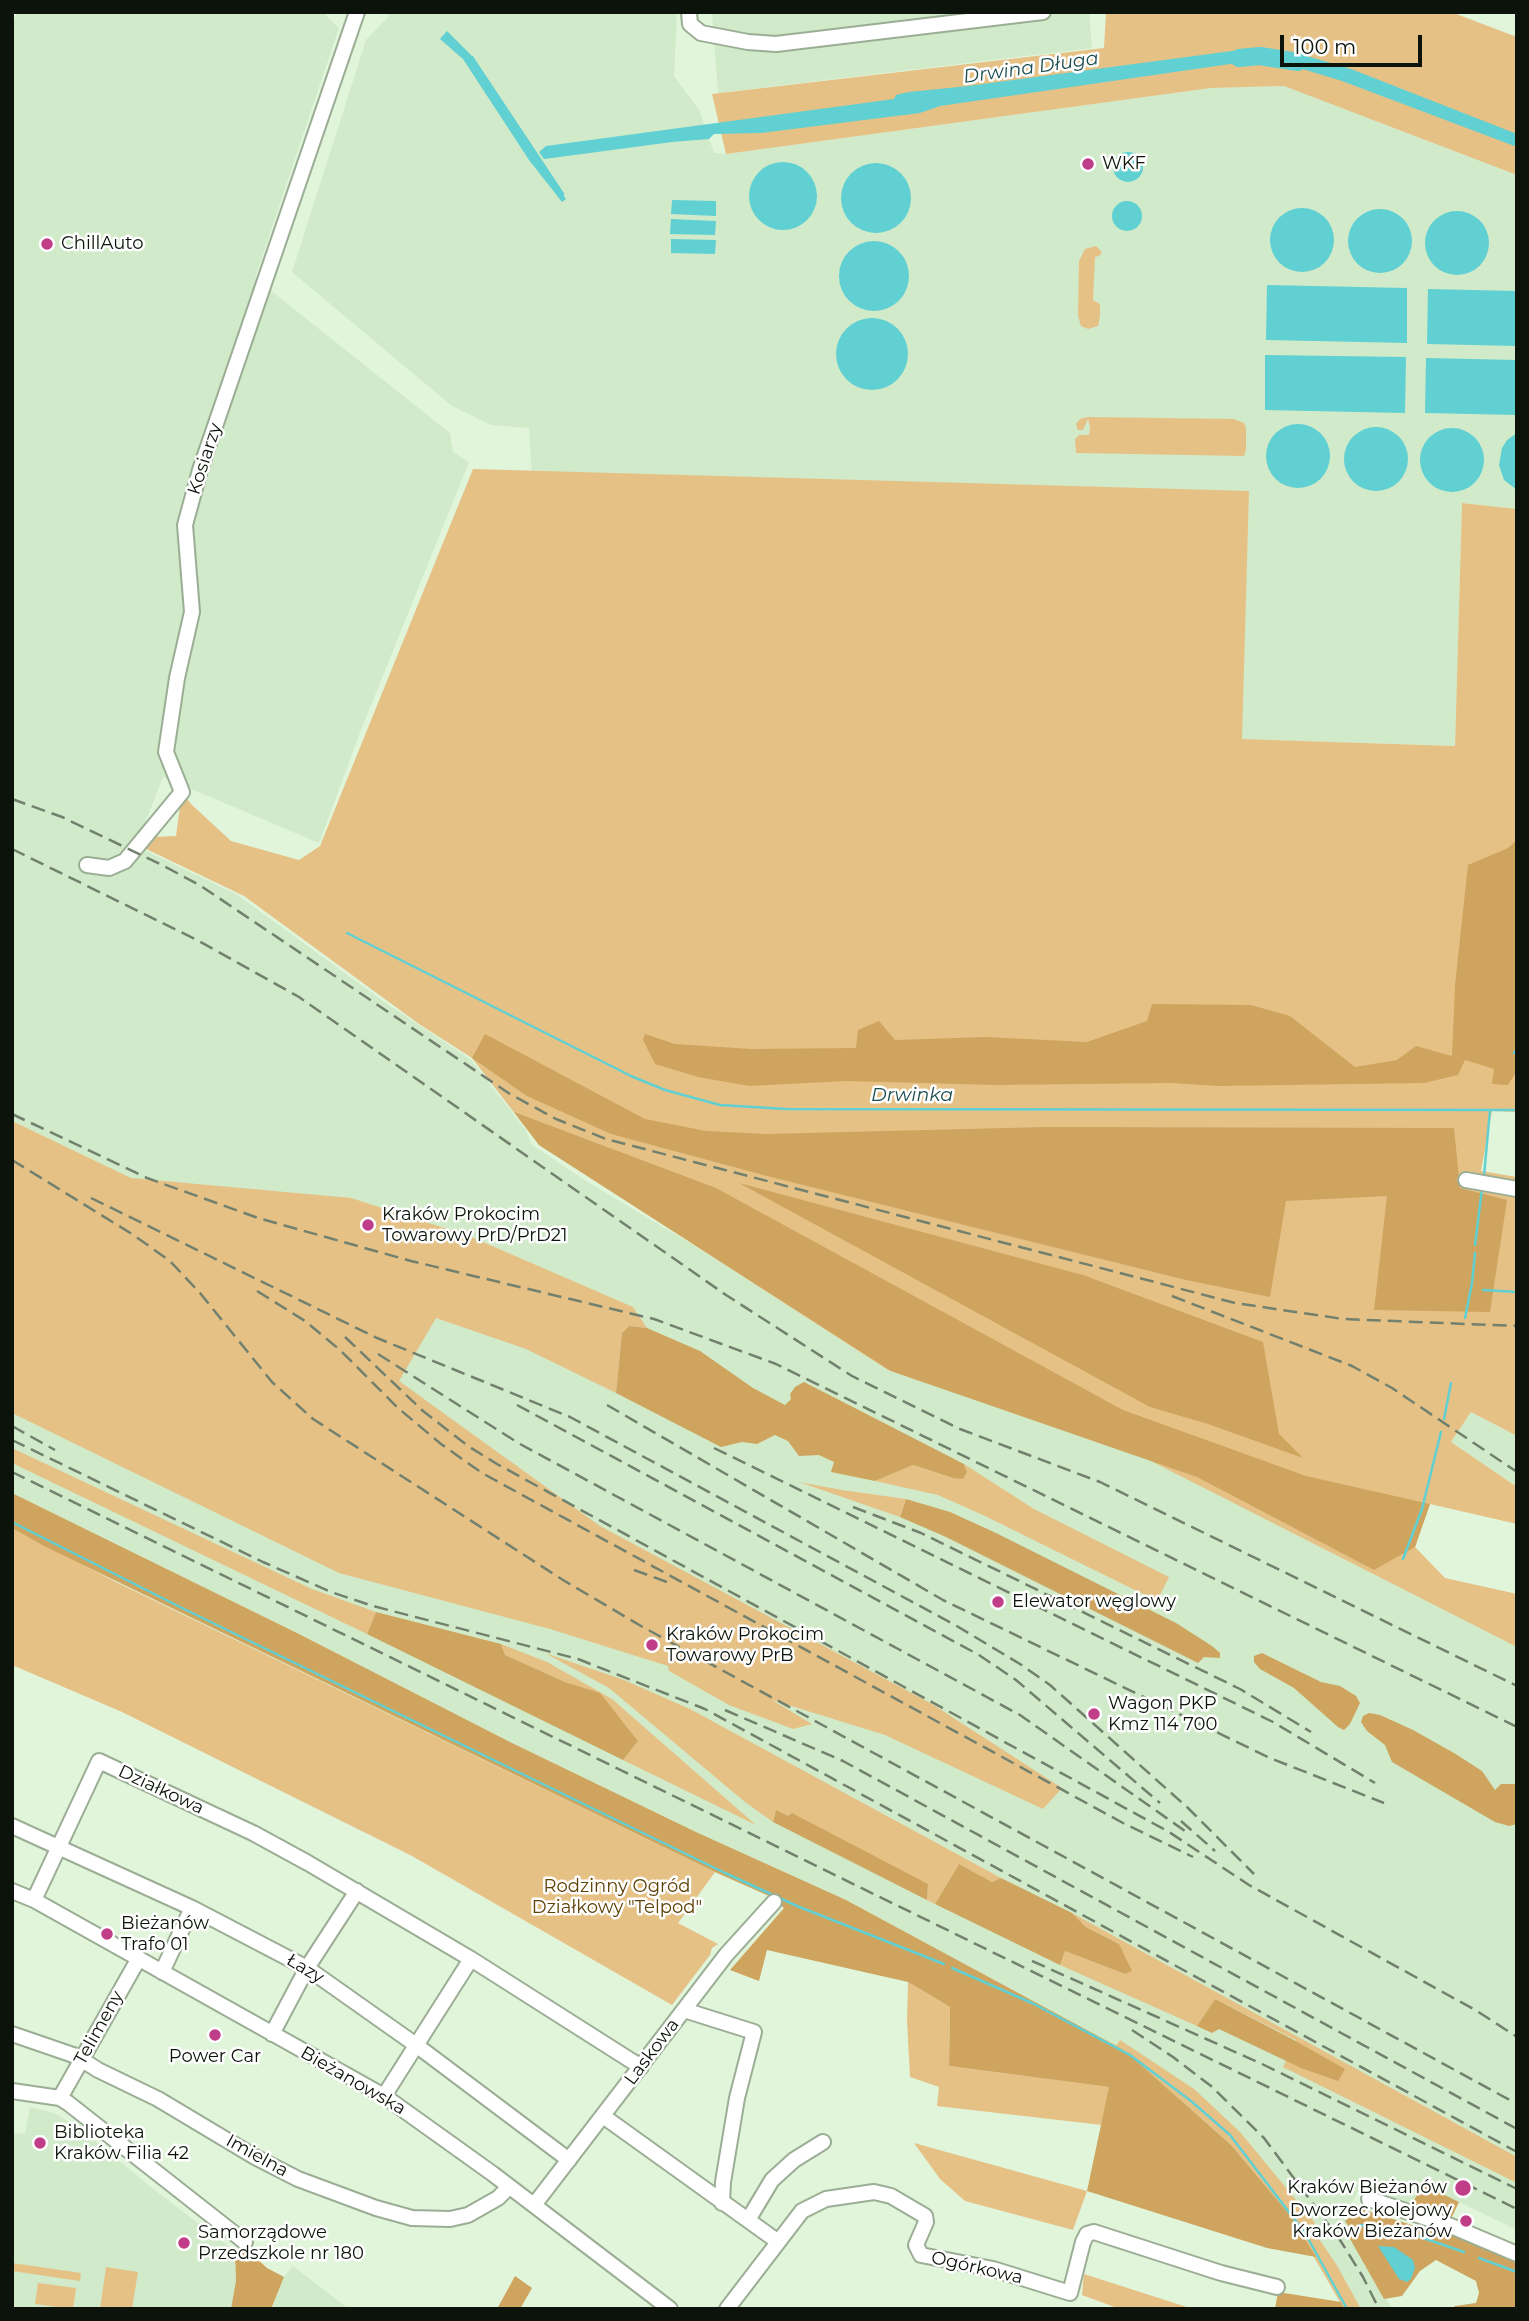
<!DOCTYPE html>
<html>
<head>
<meta charset="utf-8">
<style>
  body { margin:0 }
  #map { position:relative; width:1529px; height:2321px; overflow:hidden; background:#e1f5db; font-family:Montserrat,sans-serif }
  canvas { display:block }
  .frame { position:absolute; inset:0; border:14px solid #0c130a; pointer-events:none }
  .scale { position:absolute; left:1280px; top:35px; width:142px; height:32px; box-sizing:border-box; border:4px solid #0c130a; border-top:0; padding-left:9px; font-size:21px; line-height:24px; white-space:nowrap; color:#0c130a; -webkit-text-stroke:5px #fff; paint-order:stroke }
</style>
</head>
<body>
<div id="map">
<canvas width="1529" height="2321"></canvas>
<div class="frame"></div>
<div class="scale">100 m</div>
</div>
<script>
const g = document.querySelector('canvas').getContext('2d');
g.lineJoin = 'round';
function paint(path, color) {
  g.fillStyle = color;
  g.fill(path, 'evenodd');
}
function shape(rows) {
  const path = new Path2D();
  for (const r of rows) {
    if (r.length === 3) {
      path.moveTo(r[0] + r[2], r[1]);
      path.arc(r[0], r[1], r[2], 0, 2 * Math.PI);
      continue;
    }
    path.moveTo(r[0], r[1]);
    for (let i = 2; i < r.length; i += 2) path.lineTo(r[i], r[i + 1]);
  }
  return path;
}
function trace(path, color, width, dash) {
  g.strokeStyle = color;
  g.lineWidth = width;
  g.lineCap = dash ? 'butt' : 'round';
  g.setLineDash(dash || []);
  g.stroke(path);
}
function drawText(font, color, halo, rows, align = 'center') {
  g.font = font + ' Montserrat,sans-serif';
  g.lineWidth = 5;
  g.setLineDash([]);
  g.textBaseline = 'middle';
  g.strokeStyle = halo;
  g.fillStyle = color;
  for (const [text, x, y, turn = 0] of rows) {
    g.save();
    g.translate(x, y);
    g.rotate((+turn || 0) * Math.PI / 180);
    g.textAlign = isNaN(turn) ? turn : align;
    if (halo) g.strokeText(text, 0, 0);
    g.fillText(text, 0, 0);
    g.restore();
  }
}
paint(shape([
  [17,12,322,12,339,28,255,278,450,433,453,452,469,462,361,730,319,843,163,777,136,846,236,894,386,1003,470,1059,526,1130,531,1144,586,1181,715,1258,1197,1477,1517,1646,1517,2230,1422,2184,1410,2209,1360,2188,1348,2210,1340,2214,1325,2208,1349,2221,1392,2309,1344,2309,1299,2230,1124,2050,846,1900,696,1832,510,1742,299,1634,12,1493,12,26],
  [384,12,677,12,674,76,699,110,714,153,726,154,1211,88,1285,86,1517,175,1517,509,1462,503,1455,746,1242,739,532,481,529,428,491,425,452,406,292,272,366,40,389,16],
  [712,12,1089,12,1092,48,718,93],
  [1471,1412,1517,1436,1517,1487,1451,1442],
  [30,2107,54,2113,81,2129,152,2188,235,2251,236,2281,231,2309,12,2309,12,2133,25,2134],
  [293,2266,349,2309,271,2309,284,2277]
]), '#d1eac9');
paint(shape([
  [1106,12,1451,12,1517,37,1517,175,1284,86,1211,88,726,154,712,94,1104,48],
  [1096,246,1102,252,1099,256,1095,257,1093,300,1100,304,1100,316,1098,326,1088,329,1081,326,1078,316,1079,261,1085,249],
  [1087,417,1234,419,1244,423,1246,427,1246,449,1244,456,1076,453,1075,439,1079,435,1089,435,1090,427,1088,419,1083,430,1078,430,1076,424,1080,419],
  [473,469,1249,491,1242,739,1455,746,1462,503,1517,509,1517,1112,1492,1111,1481,1171,1517,1177,1517,1436,1471,1412,1451,1442,1517,1487,1517,1524,1430,1504,1415,1547,1445,1578,1517,1594,1517,1647,1145,1458,888,1370,539,1145,472,1058,419,1024,244,896,142,847,152,837,176,836,182,792,191,804,231,841,299,860,320,846],
  [12,1121,131,1178,351,1198,469,1236,633,1307,647,1328,629,1326,622,1333,616,1393,526,1349,436,1318,399,1381,600,1526,932,1704,1062,1788,1043,1809,885,1735,772,1700,812,1724,793,1729,729,1705,669,1671,668,1666,550,1629,339,1573,12,1413],
  [12,1448,312,1589,376,1612,367,1634,12,1463],
  [964,1464,1034,1509,1169,1577,1157,1601,985,1516,938,1495,875,1481,913,1465,953,1478,967,1472],
  [799,1482,842,1490,906,1499,900,1517],
  [12,1528,116,1582,715,1872,678,1923,718,1944,712,1948,710,1955,672,2005,412,1856,122,1712,12,1665],
  [501,1644,547,1662,612,1699,756,1825,623,1760,638,1741,600,1694,565,1682,505,1655],
  [545,1653,624,1680,690,1709,1001,1878,992,1882,959,1864,935,1904,927,1900,928,1884,776,1810,773,1822,745,1802,609,1688],
  [1072,1913,1517,2157,1517,2183,1283,2067,1296,2040,1215,1999,1197,2026,1060,1965,1065,1951,1125,1974,1119,1944,1086,1927],
  [908,1982,950,2007,949,2066,1110,2087,1102,2125,937,2106,939,2087,910,2077,907,2021],
  [1120,2040,1194,2089,1240,2132,1315,2223,1311,2227,1336,2264,1361,2309,1344,2309,1289,2214,1231,2145,1124,2050,1116,2046],
  [914,2143,1087,2191,1073,2230,965,2201,940,2179],
  [12,2263,81,2273,80,2281,12,2271],
  [106,2267,138,2272,132,2309,100,2309],
  [1084,2274,1193,2309,1120,2309,1082,2295],
  [38,2283,76,2288,73,2309,35,2304]
]), '#e6c186');
paint(shape([
  [1517,840,1517,1071,1508,1085,1492,1084,1494,1069,1465,1060,1458,1075,1424,1083,1218,1086,1171,1083,995,1085,846,1081,749,1086,698,1077,655,1064,643,1040,645,1034,675,1044,751,1049,856,1048,858,1030,879,1021,895,1040,986,1037,1087,1042,1147,1021,1152,1004,1251,1005,1290,1016,1355,1067,1397,1060,1416,1046,1452,1056,1455,985,1468,865,1508,848],
  [485,1034,645,1119,706,1131,766,1134,1046,1127,1454,1128,1460,1188,1507,1200,1490,1312,1374,1310,1387,1196,1286,1201,1270,1297,1186,1280,767,1176,611,1134,527,1096,472,1058],
  [514,1112,716,1188,1123,1410,1306,1476,1430,1504,1415,1547,1374,1570,1197,1477,891,1371,539,1145],
  [739,1183,1083,1275,1263,1342,1279,1434,1303,1458,1208,1424,1150,1407],
  [629,1326,647,1328,700,1351,753,1388,785,1405,791,1399,790,1394,795,1387,804,1382,964,1464,967,1472,963,1479,953,1478,913,1465,875,1481,831,1472,834,1462,819,1455,799,1456,788,1441,775,1435,757,1444,742,1442,721,1447,616,1393,622,1333],
  [12,1493,299,1634,510,1742,696,1832,846,1900,1124,2050,1231,2145,1289,2214,1316,2257,1267,2248,1087,2191,1109,2087,949,2066,950,2007,908,1982,767,1950,759,1981,730,1970,784,1908,769,1896,715,1872,44,1546,12,1528],
  [906,1499,950,1512,996,1533,1176,1623,1212,1646,1220,1653,1220,1658,1204,1657,1198,1663,946,1537,900,1517],
  [376,1612,501,1644,505,1655,565,1682,600,1693,638,1741,623,1760,367,1634],
  [1262,1653,1321,1682,1340,1686,1356,1696,1360,1703,1350,1724,1344,1730,1338,1727,1294,1688,1260,1669,1254,1662,1254,1656],
  [1369,1713,1380,1715,1413,1730,1454,1753,1482,1771,1495,1790,1501,1784,1517,1784,1517,1824,1509,1826,1495,1822,1392,1762,1385,1745,1367,1731,1361,1722,1363,1716],
  [776,1810,788,1816,792,1813,928,1884,927,1900,773,1822],
  [959,1864,992,1882,1001,1878,1072,1913,1086,1927,1119,1944,1132,1971,1125,1974,1065,1951,1060,1965,935,1904],
  [1215,1999,1292,2039,1345,2069,1338,2081,1301,2068,1219,2029,1212,2033,1197,2026],
  [1422,2184,1459,2202,1450,2221,1410,2209],
  [1369,2202,1368,2211,1443,2235,1446,2229,1517,2258,1517,2309,1451,2309,1455,2306,1476,2303,1479,2293,1476,2281,1436,2260,1420,2271,1402,2296,1384,2299,1349,2237,1351,2230,1345,2221],
  [242,2245,267,2268,284,2277,271,2309,231,2309,236,2281,235,2251],
  [515,2276,532,2288,520,2309,497,2309],
  [1278,2292,1341,2302,1344,2309,1275,2309]
]), '#cea45e');
paint(shape([
  [447,31,471,55,566,199,562,202,529,160,463,59,440,39],
  [1247,49,1261,50,1259,63,1230,64,940,106,920,113,761,133,714,134,709,139,672,142,552,158,544,159,539,152,546,146,894,99,896,95,909,92,968,86],
  [1274,51,1307,56,1351,69,1517,134,1517,147,1342,81,1286,64,1274,65],
  [1128,167,15],
  [783,196,34],
  [876,198,35],
  [672,200,716,201,716,216,671,214],
  [1127,216,15],
  [1302,240,32],
  [1380,241,32],
  [1457,243,32],
  [671,219,716,221,715,235,670,234],
  [671,239,716,240,715,254,671,253],
  [874,276,35],
  [1267,285,1407,288,1407,343,1266,340],
  [1428,289,1517,291,1517,346,1427,344],
  [872,354,36],
  [1265,355,1406,357,1405,413,1265,410],
  [1426,358,1517,360,1517,415,1425,413],
  [1298,456,32],
  [1376,459,32],
  [1452,460,32],
  [1517,433,1517,490,1504,480,1499,465,1502,448,1507,440],
  [1378,2246,1394,2247,1413,2260,1415,2268,1411,2279,1407,2282,1399,2279]
]), '#60d0d3');
trace(shape([
  [472,57,563,194],
  [347,933,631,1076,665,1090,720,1105,786,1109,1517,1110],
  [1514,1053,1517,1049],
  [1484,1176,1490,1110],
  [1475,1245,1482,1189],
  [1483,1290,1517,1292],
  [1465,1318,1472,1283,1475,1253],
  [1444,1419,1451,1383],
  [12,1522,178,1606,725,1873,797,1906,944,1964],
  [1403,1559,1422,1509,1441,1432],
  [952,1968,1032,2003,1130,2055,1191,2101,1230,2135,1305,2233,1347,2309],
  [1360,2225,1403,2231,1464,2252],
  [1479,2258,1517,2272]
]), '#60d0d3', 2.5);
trace(shape([
  [1239,58,1260,56,1298,62]
]), '#60d0d3', 18);
const minor = shape([
  [689,12,690,24,701,33,748,42,776,44,1043,12],
  [87,865,109,868,125,861,182,792,166,752,177,678,192,612,185,525,200,470,357,12],
  [1466,1180,1517,1189],
  [12,1826,192,1908,307,1968,416,2045,569,2160],
  [12,1891,34,1900,384,2096,493,2174,670,2309],
  [34,1900,99,1761,253,1833,308,1863,471,1959,641,2067],
  [162,1972,192,1908],
  [684,2010,754,2032,737,2098,723,2182,722,2203],
  [12,2034,76,2056,98,2070,158,2099,255,2157,298,2179,376,2208,412,2218,450,2219,468,2215,498,2198,509,2187],
  [272,2034,307,1968,357,1891],
  [12,2091,60,2098,68,2103,245,2242],
  [384,2096,471,1959],
  [60,2098,139,1958],
  [603,2116,777,2241],
  [1369,2199,1451,2226,1517,2254],
  [534,2205,726,1955,774,1902],
  [748,2220,772,2180,794,2160,823,2142],
  [727,2309,802,2211,826,2199,874,2192,891,2196,925,2216,926,2222,916,2245,921,2255,993,2269,1070,2293,1083,2242,1087,2234,1094,2232,1221,2273,1277,2287]
]);
trace(minor, '#9bae95', 18);
trace(minor, '#fff', 14);
trace(shape([
  [12,799,62,817,162,865,201,886,510,1094,556,1119,606,1139,1235,1303,1343,1319,1517,1326],
  [12,849,197,940,299,997,726,1295,852,1376,960,1429,1100,1482,1517,1686],
  [12,1114,147,1178,258,1218,411,1261,654,1319,776,1364,1517,1727],
  [12,1160,132,1234,170,1261,200,1293,272,1382,313,1419,563,1580,641,1626,1517,2104],
  [91,1198,377,1338,570,1417,955,1625,1020,1664,1050,1685,1188,1808,1254,1874],
  [257,1291,305,1321,340,1350,398,1408,441,1444,482,1473,1123,1823,1193,1857],
  [1172,1296,1352,1366,1392,1388,1517,1472],
  [345,1337,423,1411,468,1446,497,1464,1169,1832,1249,1885,1477,2011,1517,2037],
  [378,1354,520,1444,1020,1715,1185,1831],
  [517,1405,979,1655,1016,1680,1160,1803],
  [607,1405,943,1600,1270,1758,1384,1803],
  [12,1426,55,1450],
  [12,1440,263,1562,331,1592,373,1606,578,1659,705,1709,1517,2152],
  [714,1448,1273,1722,1375,1783],
  [12,1472,1517,2209],
  [853,1507,921,1533,1240,1689,1311,1732],
  [634,1570,667,1582],
  [725,1710,843,1761,1517,2129],
  [1181,1821,1215,1851],
  [1032,1961,1262,2064,1517,2189],
  [1132,2030,1173,2057,1211,2086,1264,2138,1340,2240,1363,2277,1379,2309]
]), '#72806e', 2.5, [14, 7]);
for (const [x, y, r, color] of [
  [1088,164,7,"#bf3e87"],
  [47,244,7,"#bf3e87"],
  [368,1225,7,"#bf3e87"],
  [998,1602,7,"#bf3e87"],
  [652,1645,7,"#bf3e87"],
  [1094,1714,7,"#bf3e87"],
  [107,1934,7,"#bf3e87"],
  [215,2035,7,"#bf3e87"],
  [40,2143,7,"#bf3e87"],
  [1463,2188,9,"#bf3e87"],
  [1466,2221,7,"#bf3e87"],
  [184,2243,7,"#bf3e87"]
]) {
  const dot = new Path2D();
  dot.arc(x, y, r, 0, 2 * Math.PI);
  g.fillStyle = color;
  g.fill(dot);
  trace(dot, '#fff', 2.5);
}
drawText('18px', '#0c130a', '#fff', [
  ["WKF",1102,164],
  ["ChillAuto",61,244],
  ["Kraków Prokocim",382,1215],
  ["Towarowy PrD/PrD21",382,1236],
  ["Elewator węglowy",1012,1602],
  ["Kraków Prokocim",666,1635],
  ["Towarowy PrB",666,1656],
  ["Wagon PKP",1108,1704],
  ["Kmz 114 700",1108,1725],
  ["Bieżanów",121,1924],
  ["Trafo 01",121,1945],
  ["Power Car",215,2057,"center"],
  ["Biblioteka",54,2133],
  ["Kraków Filia 42",54,2154],
  ["Kraków Bieżanów",1447,2188,"right"],
  ["Dworzec kolejowy",1452,2211,"right"],
  ["Kraków Bieżanów",1452,2232,"right"],
  ["Samorządowe",198,2233],
  ["Przedszkole nr 180",198,2254]
], 'left');
drawText('18px', '#0c130a', '#fff', [
  ["Kosiarzy",205,459,-72],
  ["Działkowa",161,1790,25],
  ["Łazy",305,1969,31],
  ["Telimeny",99,2028,-61],
  ["Laskowa",652,2052,-53],
  ["Bieżanowska",353,2081,30],
  ["Imielna",257,2156,29],
  ["Ogórkowa",977,2268,13]
]);
drawText('18px', '#5e4107', '#fff', [
  ["Rodzinny Ogród",617,1887],
  ["Działkowy \"Telpod\"",617,1908]
]);
drawText('italic 19px', '#1d4e50', '#fff', [
  ["Drwina Długa",1031,68,-8],
  ["Drwinka",912,1095]
]);
</script>
</body>
</html>
